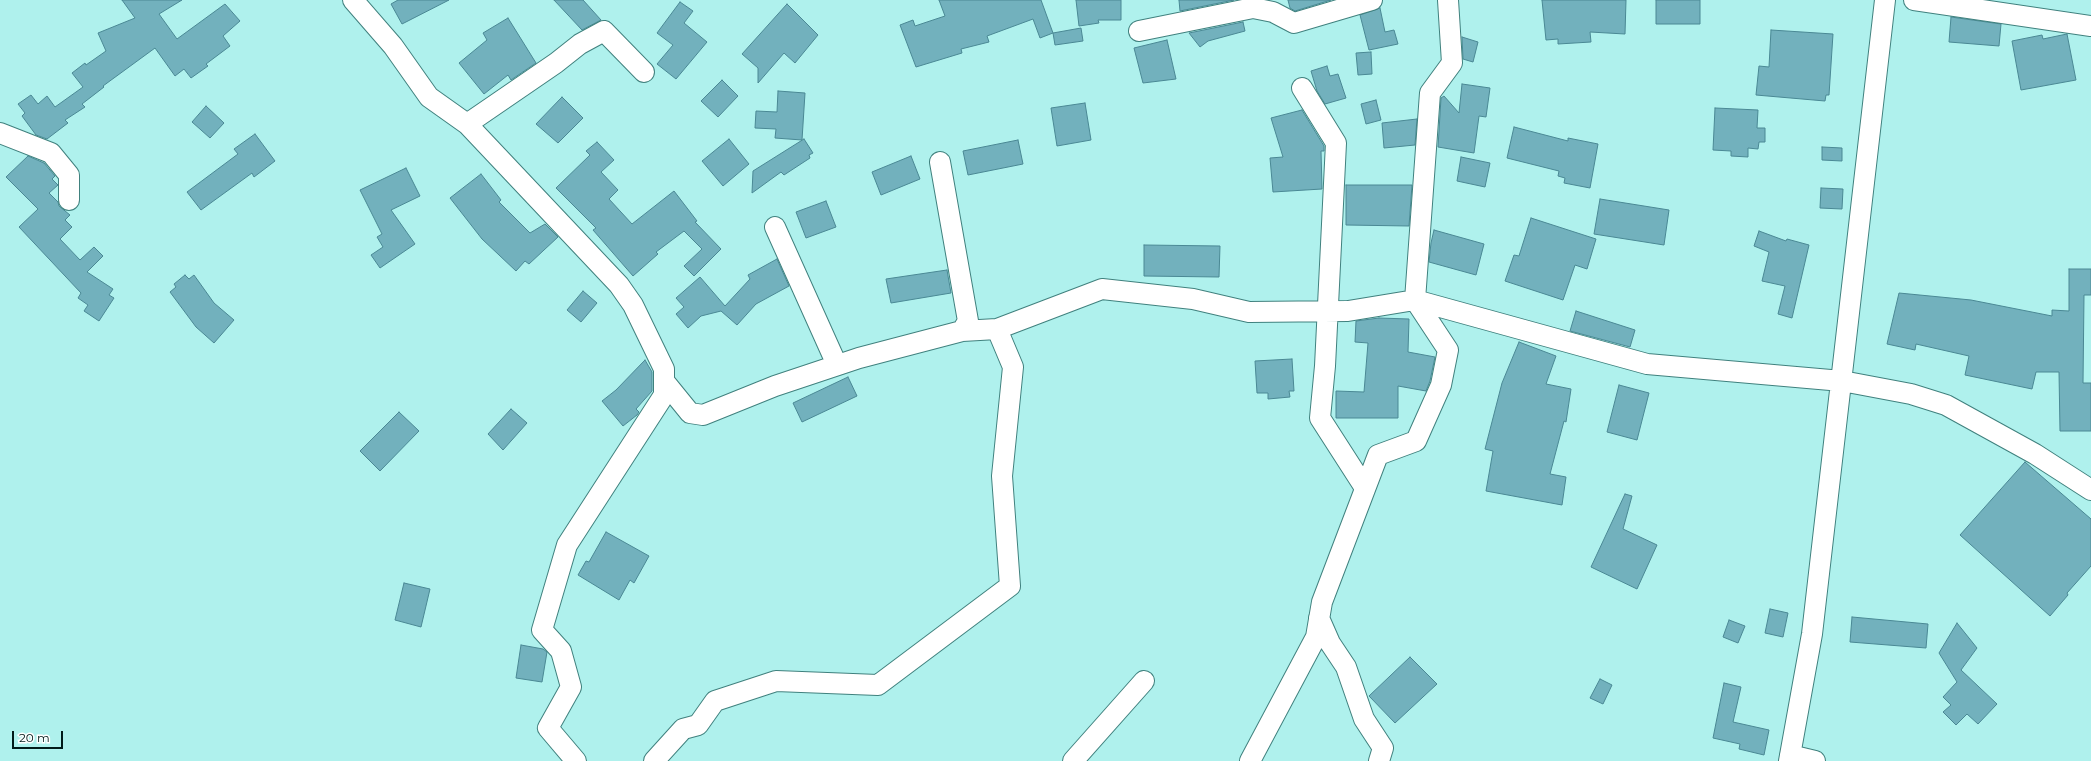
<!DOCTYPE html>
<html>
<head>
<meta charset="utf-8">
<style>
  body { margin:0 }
  #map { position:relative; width:2091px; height:761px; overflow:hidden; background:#aff1ed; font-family:Montserrat,sans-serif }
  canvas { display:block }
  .scale { position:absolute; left:12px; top:731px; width:51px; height:18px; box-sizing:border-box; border:2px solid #011b1a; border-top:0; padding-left:5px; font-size:12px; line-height:14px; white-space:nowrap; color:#011b1a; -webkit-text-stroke:3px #fff; paint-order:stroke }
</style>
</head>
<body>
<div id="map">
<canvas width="2091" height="761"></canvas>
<div class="scale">20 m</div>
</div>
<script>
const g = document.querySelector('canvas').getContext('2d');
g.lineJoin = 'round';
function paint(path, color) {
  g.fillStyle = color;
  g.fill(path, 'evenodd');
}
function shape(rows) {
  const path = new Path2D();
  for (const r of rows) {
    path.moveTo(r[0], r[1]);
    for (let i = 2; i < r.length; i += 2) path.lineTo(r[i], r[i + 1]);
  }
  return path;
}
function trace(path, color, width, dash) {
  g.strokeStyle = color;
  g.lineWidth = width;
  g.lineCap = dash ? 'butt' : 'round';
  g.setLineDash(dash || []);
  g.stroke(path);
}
const building = shape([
  [122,0,182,0,159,14,177,39,225,4,240,21,223,36,230,46,206,64,208,66,191,78,184,69,175,76,155,48,103,86,104,87,82,104,85,107,65,120,68,123,47,139,36,135,22,116,25,113,18,104,31,95,38,104,47,96,55,107,83,87,72,73,85,63,86,65,106,51,98,33,135,18,122,0],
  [398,0,449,0,402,24,391,4,398,0],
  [554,0,583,0,601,20,582,30,554,0],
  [939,0,1041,0,1053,33,1081,28,1083,41,1055,45,1053,33,1040,38,1033,19,987,36,989,42,961,49,962,53,916,67,900,25,913,20,915,26,945,16,939,0],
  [1076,0,1121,0,1121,20,1098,20,1099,23,1079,26,1076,0],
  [1179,0,1234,0,1180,11,1179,0],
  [1288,0,1331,0,1295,11,1290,8,1288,0],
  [1542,0,1626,0,1625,34,1590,32,1591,42,1558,44,1558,39,1546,40,1542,0],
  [1656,0,1700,0,1700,24,1656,24,1656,0],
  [680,2,693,11,684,23,707,42,676,79,657,64,673,45,657,33,680,2],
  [787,4,818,35,795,63,784,53,758,83,758,68,742,54,787,4],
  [1380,8,1385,32,1394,30,1398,44,1369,50,1360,15,1380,8],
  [1951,17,2001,24,1999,46,1949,42,1951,17],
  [508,18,536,63,511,80,508,75,484,94,459,63,487,40,483,33,508,18],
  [1243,22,1245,31,1208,41,1200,47,1189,33,1243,22],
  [1771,30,1833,34,1829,95,1826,95,1825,101,1756,95,1759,66,1769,67,1771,30],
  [2067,34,2076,80,2021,90,2012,41,2042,35,2043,39,2067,34],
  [1462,37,1478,42,1473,62,1463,59,1462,37],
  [1167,40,1176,79,1143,83,1134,48,1167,40],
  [1371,52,1372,74,1358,75,1356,53,1371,52],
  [1327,66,1330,76,1338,74,1346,98,1325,104,1317,91,1311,71,1327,66],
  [722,80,738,96,718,117,701,101,722,80],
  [1462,84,1490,88,1486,117,1479,116,1474,153,1438,147,1441,98,1444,96,1459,113,1462,84],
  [778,91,805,93,802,140,775,138,776,129,755,128,756,111,777,112,778,91],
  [562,97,583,118,558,143,536,124,562,97],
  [1376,100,1381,120,1366,124,1361,104,1376,100],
  [1085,103,1091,140,1057,146,1051,108,1085,103],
  [206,106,224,123,210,138,192,122,206,106],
  [1715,108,1758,110,1757,128,1765,128,1765,142,1759,142,1758,149,1748,148,1748,157,1731,156,1731,151,1713,150,1715,108],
  [1302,110,1324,146,1324,151,1321,151,1322,189,1273,192,1270,158,1283,157,1271,118,1302,110],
  [1417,119,1415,145,1384,148,1382,123,1417,119],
  [1514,127,1568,141,1568,138,1598,144,1590,188,1564,183,1565,178,1558,176,1559,171,1507,158,1514,127],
  [255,134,275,161,254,177,252,173,201,210,187,192,238,154,234,149,255,134],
  [729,139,749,164,723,186,702,161,729,139],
  [804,139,813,153,809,155,810,158,784,175,781,172,752,193,753,171,804,139],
  [1018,140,1023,164,968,175,963,151,1018,140],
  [597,142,614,160,601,172,618,190,609,199,632,224,674,191,697,221,695,222,721,249,694,276,684,266,702,249,684,231,656,252,658,254,633,276,593,230,596,228,556,188,590,155,586,151,597,142],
  [1822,147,1842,148,1842,161,1822,160,1822,147],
  [28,156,44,163,55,176,52,179,58,185,49,193,58,202,59,206,70,215,65,220,72,227,60,239,80,260,94,247,103,256,87,272,113,289,109,295,114,298,99,321,84,311,88,305,78,298,81,293,19,227,38,209,6,177,28,156],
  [911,156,920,179,881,195,872,172,911,156],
  [1461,157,1490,163,1485,187,1457,181,1461,157],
  [406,168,420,196,391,210,415,244,380,268,371,255,383,247,377,237,382,234,360,190,406,168],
  [481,174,501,200,499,202,530,233,545,224,558,237,529,264,525,261,516,271,482,239,450,198,481,174],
  [1346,185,1412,185,1409,226,1346,225,1346,185],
  [1821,188,1843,189,1842,209,1820,208,1821,188],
  [1600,199,1669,210,1664,245,1594,234,1600,199],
  [826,201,836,227,806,238,796,212,826,201],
  [1531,218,1596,239,1587,269,1575,265,1563,300,1505,281,1514,255,1519,256,1531,218],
  [1434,230,1484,244,1476,275,1429,262,1431,243,1434,230],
  [1759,231,1786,241,1787,239,1809,245,1792,318,1778,314,1785,286,1762,281,1769,252,1754,246,1759,231],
  [1144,245,1220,246,1219,277,1144,276,1144,245],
  [777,259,789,286,756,304,737,325,721,311,701,316,688,328,676,314,684,307,676,298,700,277,725,306,750,279,748,275,777,259],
  [2069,269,2091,269,2091,295,2084,295,2083,383,2091,383,2091,431,2060,431,2059,372,2036,372,2032,389,1965,375,1969,356,1916,344,1915,350,1887,344,1899,293,1971,300,2052,316,2052,310,2069,311,2069,269],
  [947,270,951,293,891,303,886,279,947,270],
  [185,275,189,279,194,275,214,303,234,320,214,343,196,327,170,292,176,287,174,284,185,275],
  [583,291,597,303,581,322,567,310,583,291],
  [1576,311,1635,330,1630,347,1570,331,1576,311],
  [1379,318,1409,319,1408,352,1435,357,1430,381,1426,391,1398,386,1398,418,1336,418,1336,391,1364,392,1368,343,1355,342,1356,321,1379,318],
  [1519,342,1556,356,1546,384,1571,389,1566,422,1564,421,1550,474,1566,477,1562,505,1486,491,1493,451,1485,449,1502,383,1519,342],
  [1292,359,1294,391,1289,391,1290,397,1268,399,1268,393,1257,393,1255,361,1292,359],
  [645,360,652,372,652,391,636,409,639,412,637,415,623,426,602,401,616,390,645,360],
  [848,377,857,396,802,422,793,403,848,377],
  [1619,385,1649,393,1637,440,1607,432,1619,385],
  [511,409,527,423,503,450,488,434,511,409],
  [399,412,419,431,380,471,360,451,399,412],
  [2025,462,2091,519,2091,566,2067,593,2068,595,2050,616,1960,535,2025,462],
  [1625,494,1632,496,1623,529,1657,545,1637,589,1591,567,1625,494],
  [606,532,649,556,634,583,630,580,619,600,578,575,586,561,589,562,606,532],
  [404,583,430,589,421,627,395,620,404,583],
  [1770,609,1788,613,1783,637,1765,633,1770,609],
  [1852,617,1928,624,1926,648,1850,642,1852,617],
  [1729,620,1745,626,1738,643,1723,637,1729,620],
  [1957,623,1977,648,1961,670,1997,704,1978,724,1967,714,1956,725,1943,712,1951,705,1943,697,1957,682,1939,653,1957,623],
  [521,645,543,649,547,652,542,682,516,678,521,645],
  [1410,657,1437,684,1395,723,1369,696,1410,657],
  [1600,679,1612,685,1603,704,1590,698,1600,679],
  [1724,683,1741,687,1733,722,1769,730,1764,755,1739,749,1740,744,1713,738,1724,683]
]);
paint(building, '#72b1bd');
trace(building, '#4a8894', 1);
const minor = shape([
  [353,0,393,46,429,97,467,124,619,285,633,305,664,369,664,395,567,545,542,630,561,651,571,687,548,728,576,761],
  [1914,0,2091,26],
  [1139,31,1253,8,1273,12,1294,23,1372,0],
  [1302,88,1336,143,1325,366,1320,418,1365,488],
  [467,124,556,63,580,44,604,31,644,72],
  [0,133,51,153,69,175,69,200],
  [775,227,837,365],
  [962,331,997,329,1102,289,1193,299,1249,312,1348,311,1415,300,1647,364,1842,381,1911,394,1946,405,2035,454,2091,490],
  [664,381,690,413,703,415,775,386,859,358,962,331,968,321,940,162],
  [1319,618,1330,643,1346,667,1364,719,1383,748,1379,761],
  [1790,755,1815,761],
  [654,761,683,729,698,725,715,701,776,681,878,685,1010,586,1002,476,1013,367,997,329],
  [1073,761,1144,681],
  [1250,761,1316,637,1322,602,1378,455,1416,441,1441,385,1448,350,1415,300,1430,93,1452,63,1448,0],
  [1789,761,1812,634,1885,0]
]);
trace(minor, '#40817e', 22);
trace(minor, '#fff', 20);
</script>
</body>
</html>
